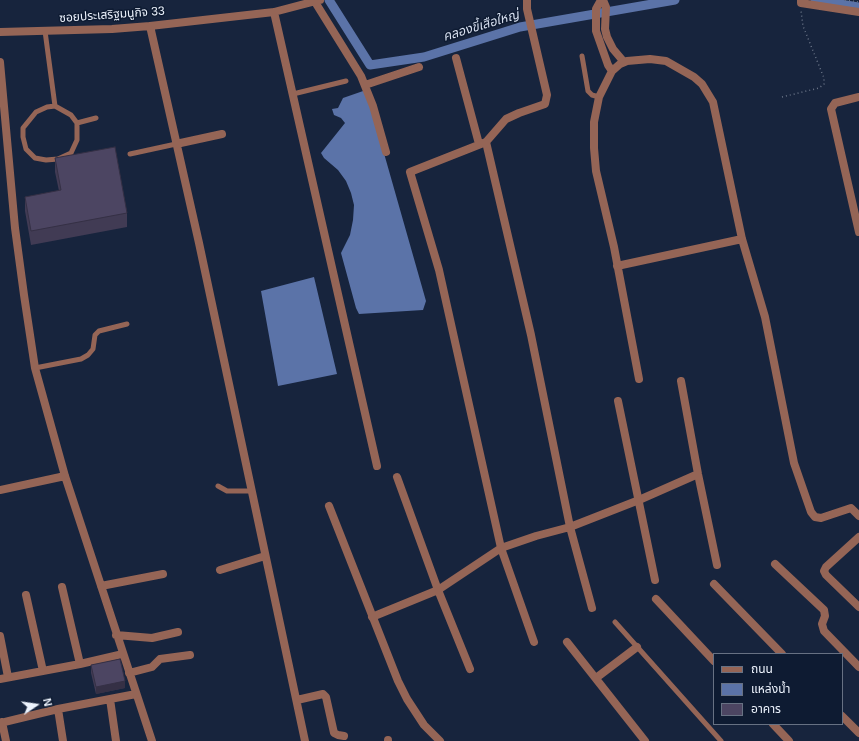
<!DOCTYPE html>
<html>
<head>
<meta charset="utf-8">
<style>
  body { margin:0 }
  #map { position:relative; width:859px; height:741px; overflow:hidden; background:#17243d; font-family:Helvetica,"Noto Sans Thai",sans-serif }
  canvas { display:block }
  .legend { position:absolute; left:713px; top:653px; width:130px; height:72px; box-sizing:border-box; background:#0e1b32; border:1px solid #677183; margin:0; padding:5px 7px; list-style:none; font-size:12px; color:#edf3fd }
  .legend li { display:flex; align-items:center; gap:8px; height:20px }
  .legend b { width:20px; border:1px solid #677183 }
  .north { position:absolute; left:16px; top:685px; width:40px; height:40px; -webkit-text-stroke:3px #0e1b32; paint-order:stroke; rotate:77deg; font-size:11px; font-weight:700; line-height:16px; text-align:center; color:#edf3fd }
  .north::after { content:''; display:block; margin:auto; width:14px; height:18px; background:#edf3fd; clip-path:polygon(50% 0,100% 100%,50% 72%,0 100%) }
</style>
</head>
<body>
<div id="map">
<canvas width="859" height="741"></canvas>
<ul class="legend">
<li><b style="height:5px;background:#956556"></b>ถนน</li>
<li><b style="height:11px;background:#5b73a8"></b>แหล่งน้ำ</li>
<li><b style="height:11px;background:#4c4562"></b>อาคาร</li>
</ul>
<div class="north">N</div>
</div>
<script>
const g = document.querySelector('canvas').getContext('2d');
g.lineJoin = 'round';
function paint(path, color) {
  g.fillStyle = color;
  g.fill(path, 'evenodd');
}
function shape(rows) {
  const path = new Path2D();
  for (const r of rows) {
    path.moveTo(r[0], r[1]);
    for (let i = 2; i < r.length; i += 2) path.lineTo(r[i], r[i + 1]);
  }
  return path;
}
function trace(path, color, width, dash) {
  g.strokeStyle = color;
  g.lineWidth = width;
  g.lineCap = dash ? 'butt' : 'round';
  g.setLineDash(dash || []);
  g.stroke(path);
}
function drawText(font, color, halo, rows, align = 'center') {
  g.font = font + ' Helvetica,"Noto Sans Thai",sans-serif';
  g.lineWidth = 3;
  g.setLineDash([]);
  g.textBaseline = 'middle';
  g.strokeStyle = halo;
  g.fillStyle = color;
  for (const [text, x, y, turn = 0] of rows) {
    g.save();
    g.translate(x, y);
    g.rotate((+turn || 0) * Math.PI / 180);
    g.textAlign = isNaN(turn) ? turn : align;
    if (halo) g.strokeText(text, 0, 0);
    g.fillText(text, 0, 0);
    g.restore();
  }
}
paint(shape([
  [366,90,426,301,423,310,359,314,356,308,341,253,350,235,353,220,354,205,351,193,346,181,338,170,324,158,321,153,345,123,341,118,334,115,332,109,338,108,343,98],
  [314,277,337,374,278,386,261,291]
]), '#5b73a8');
trace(shape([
  [329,0,370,65,424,57,520,27,675,0],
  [815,0,859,7]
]), '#5b73a8', 9);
trace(shape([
  [845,0,859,2],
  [782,97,819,88,824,84,824,78,803,26,801,11]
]), '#697386', 1.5, [1, 3]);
trace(shape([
  [45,31,55,106,71,115,77,123,96,118],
  [582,56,588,91,592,95,599,97],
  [293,94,346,81],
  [55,106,47,107,36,112,23,128,23,137,26,149,35,158,46,160,58,159,71,153,77,140,77,123],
  [130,154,176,144],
  [35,368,81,359,88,355,93,349,95,335,99,331,127,324],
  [218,486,227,491,252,491],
  [615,622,721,741]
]), '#956556', 5);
trace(shape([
  [527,0,527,9,547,95,545,104,519,113,506,119,486,142,410,172,439,270,501,548,534,642],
  [601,0,596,9,596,31,608,65,612,71],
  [603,0,606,7,605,29,607,37,613,49,624,62],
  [801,0,801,3,859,12],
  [315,2,361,76,373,106,386,152],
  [274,12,377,466],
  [150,26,199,243,305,741],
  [0,32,112,29,150,26,274,12,320,0],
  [456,58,479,144],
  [0,62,15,228,24,295,35,368,65,476,152,741],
  [365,85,419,67],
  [859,97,835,103,831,109,859,232],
  [486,142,531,335,570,527,592,608],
  [176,144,222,134],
  [617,266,742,239],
  [639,379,614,247,596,171,594,148,594,122,599,97,612,71,620,64,627,61,650,59,666,61,694,77,702,84,713,102,742,239,765,317,794,463,811,512,815,517,821,518,851,508,859,516],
  [681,381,698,474,717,565],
  [618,401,655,580],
  [397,477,438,590,470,669],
  [0,490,65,476],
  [329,506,398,681,407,699,424,725,440,741],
  [859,537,826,567,824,571,826,575,859,607],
  [775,564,824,610,825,616,822,624,824,631,859,667],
  [220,570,265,556],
  [714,584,782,654],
  [101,586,163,574],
  [62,587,80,664],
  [26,595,43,671],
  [656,599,714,661],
  [372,617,438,590,501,548,536,536,570,527,639,500,698,474],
  [116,635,152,638,178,632],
  [0,636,8,677],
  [567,642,645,741],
  [129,673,152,667,160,659,190,655],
  [596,678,637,647],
  [0,679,80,664,123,654],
  [110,699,116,741],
  [297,700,323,694,326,697,334,733,338,735,344,736],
  [58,709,63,741],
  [842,716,859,733],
  [2,722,6,741],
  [0,723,58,709,136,694],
  [773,724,789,741],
  [388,740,388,741]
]), '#956556', 8);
paint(shape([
  [55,158,127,213,127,227,31,245,25,211,25,197,59,191,55,172],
  [91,665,125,688,96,694,91,673]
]), '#413b54');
paint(shape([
  [125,681,125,688,96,694,96,687]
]), '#353045');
const building = shape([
  [115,147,127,213,31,231,25,197,61,190,55,158,115,147],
  [120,659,125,681,96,687,91,665,120,659]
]);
paint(building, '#4c4562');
trace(building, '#353045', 1);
drawText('12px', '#edf3fd', '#0e1b32', [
  ["ซอยประเสริฐมนูกิจ 33",112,15,-4]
]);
drawText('italic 13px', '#d7dfef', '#0e1b32', [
  ["คลองขี้เสือใหญ่",481,26,-17]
]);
</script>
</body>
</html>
